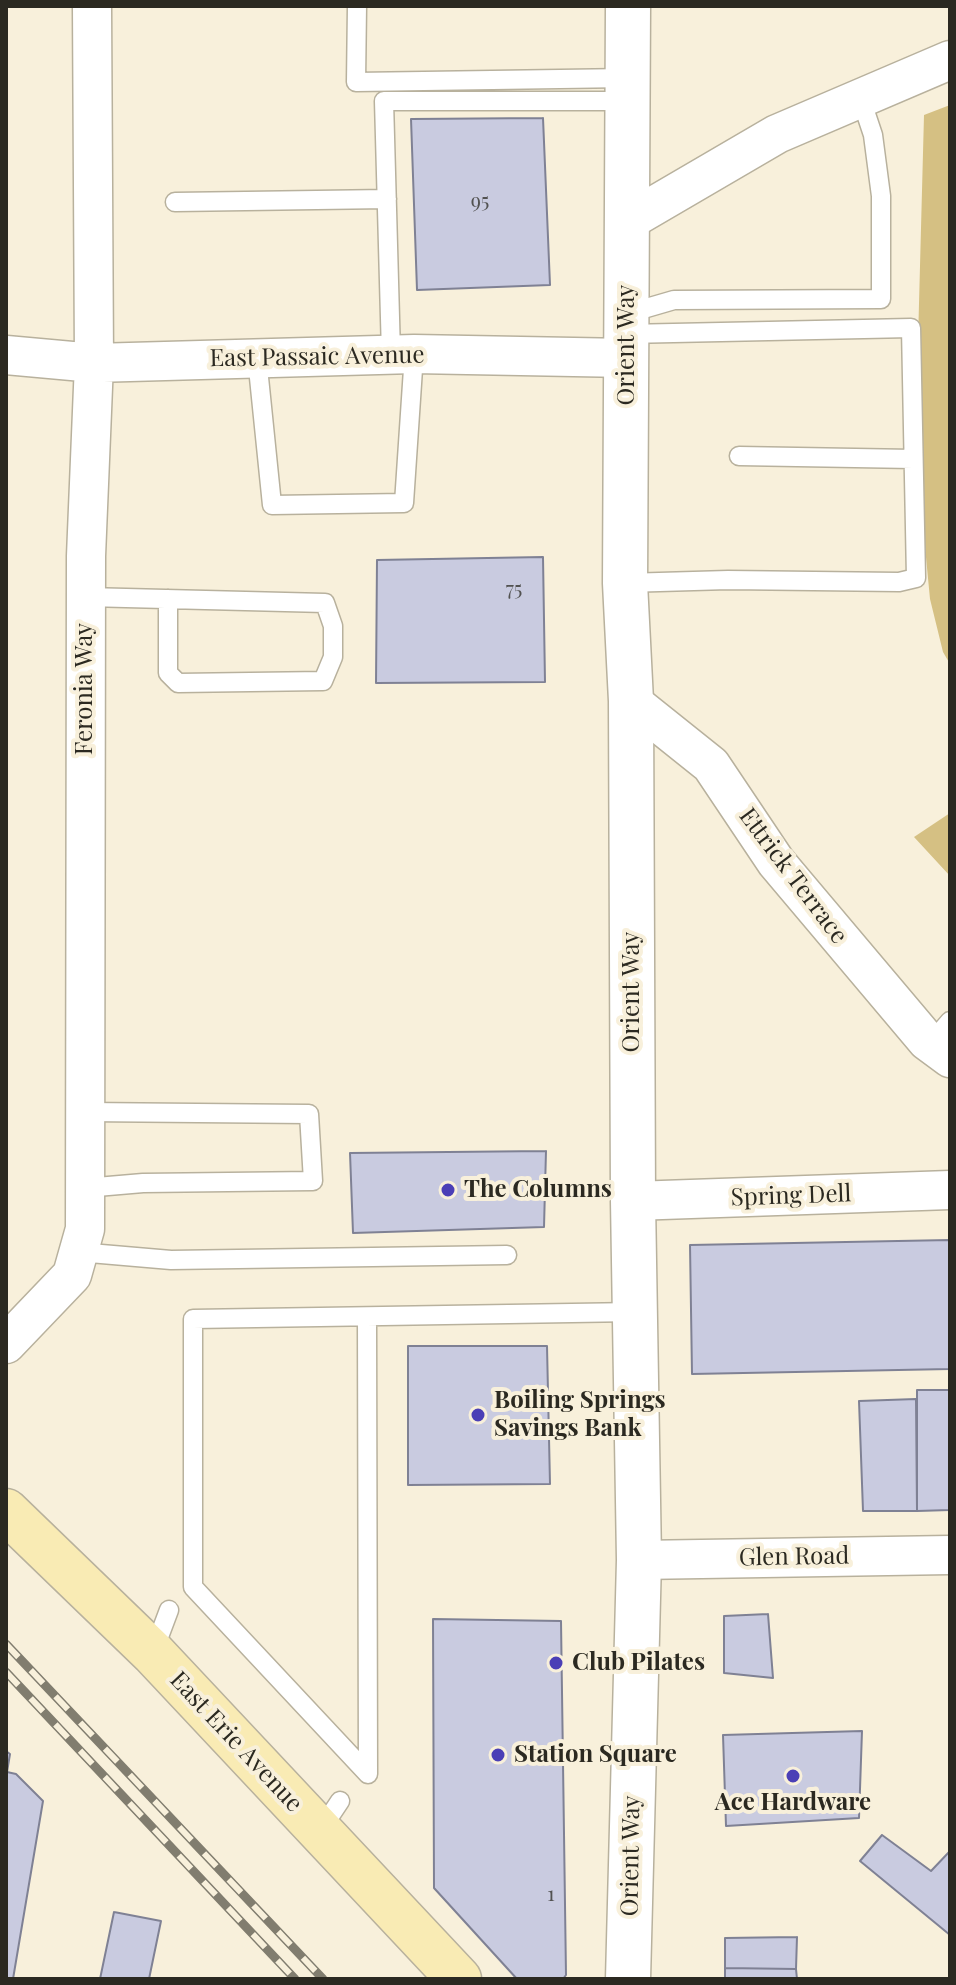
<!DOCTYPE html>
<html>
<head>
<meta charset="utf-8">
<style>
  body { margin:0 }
  #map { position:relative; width:956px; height:1985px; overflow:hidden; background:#f8f0db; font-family:"Playfair Display",serif }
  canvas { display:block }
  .frame { position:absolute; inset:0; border:8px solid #2b2921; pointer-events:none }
</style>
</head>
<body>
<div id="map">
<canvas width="956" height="1985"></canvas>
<div class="frame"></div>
</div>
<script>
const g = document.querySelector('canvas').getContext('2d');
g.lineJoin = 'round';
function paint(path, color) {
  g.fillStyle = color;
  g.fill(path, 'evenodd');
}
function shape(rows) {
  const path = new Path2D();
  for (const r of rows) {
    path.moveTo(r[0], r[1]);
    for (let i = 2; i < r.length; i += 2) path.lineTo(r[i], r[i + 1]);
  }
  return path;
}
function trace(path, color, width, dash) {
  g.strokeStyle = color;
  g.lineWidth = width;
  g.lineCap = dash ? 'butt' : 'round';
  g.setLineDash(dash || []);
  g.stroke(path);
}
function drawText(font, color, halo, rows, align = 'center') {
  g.font = font + ' "Playfair Display",serif';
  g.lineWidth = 8;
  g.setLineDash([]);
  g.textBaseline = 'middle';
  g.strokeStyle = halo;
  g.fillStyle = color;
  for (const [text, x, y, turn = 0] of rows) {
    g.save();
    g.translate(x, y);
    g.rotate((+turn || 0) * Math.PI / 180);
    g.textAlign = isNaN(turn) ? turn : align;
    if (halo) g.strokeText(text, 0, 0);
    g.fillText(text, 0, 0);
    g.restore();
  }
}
paint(shape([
  [950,105,950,664,943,652,930,599,921,505,917,379,924,115],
  [950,813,950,876,914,837]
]), '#d5c083');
const building = shape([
  [543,118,550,285,417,290,411,119,543,118],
  [543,557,545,682,376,683,377,560,543,557],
  [546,1151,544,1227,353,1233,350,1153,546,1151],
  [950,1240,950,1369,692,1374,690,1245,950,1240],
  [408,1346,547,1346,550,1484,408,1485,408,1346],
  [917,1390,950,1390,950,1510,917,1511,917,1390],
  [916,1399,917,1511,863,1511,859,1401,916,1399],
  [768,1614,773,1678,724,1673,724,1616,768,1614],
  [433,1619,561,1621,566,1975,563,1979,517,1979,434,1888,433,1619],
  [862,1731,859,1818,726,1826,723,1735,862,1731],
  [6,1751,10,1754,7,1772,16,1774,43,1801,13,1979,6,1979,6,1751],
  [882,1835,931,1871,950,1851,950,1935,860,1861,882,1835],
  [114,1912,161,1921,149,1979,100,1979,114,1912],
  [797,1937,796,1969,725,1968,725,1938,797,1937],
  [725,1968,796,1969,797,1979,725,1979,725,1968]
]);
paint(building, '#c9cbe0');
trace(building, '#7f8194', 2);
const service = shape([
  [357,6,356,82,628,78],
  [175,202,387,199],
  [628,321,643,309,674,300,881,299,881,196,873,135,861,99],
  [391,354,384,101,628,101],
  [257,358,272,505,404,503,414,354],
  [739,456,913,459],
  [625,583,728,580,899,582,916,578,911,328,626,334],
  [86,597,325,603,333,626,333,657,323,681,178,683,168,673,168,599],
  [931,1043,950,1021],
  [85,1188,143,1183,313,1181,309,1114,85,1112],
  [78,1252,171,1260,507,1255],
  [367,1318,368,1774,193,1587,193,1319,635,1312],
  [154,1650,169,1610],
  [320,1831,340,1801]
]);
const minor = shape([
  [628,221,777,134,950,60],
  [6,355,94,363,414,354,627,358],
  [631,701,711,765,776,862,927,1041,950,1058],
  [633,1201,950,1190],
  [6,1344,72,1275,85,1229,86,556,94,363,92,6],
  [639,1560,950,1555]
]);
const tertiary = shape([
  [628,6,625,583,631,701,633,1201,639,1560,628,1979]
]);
const secondary = shape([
  [6,1511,153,1653,459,1979]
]);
trace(service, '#b8b19d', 21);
trace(minor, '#b8b19d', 41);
trace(tertiary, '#b8b19d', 47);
trace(secondary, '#b8b19d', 47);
trace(service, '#fff', 18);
trace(minor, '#fff', 38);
trace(tertiary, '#fff', 44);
trace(secondary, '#f9ebb4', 44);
const rail = shape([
  [6,1644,323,1979],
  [6,1672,295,1979]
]);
trace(rail, '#817d6f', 9);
trace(rail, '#f8f0db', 6, [18]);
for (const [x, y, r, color] of [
  [448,1190,8,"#4b3fb6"],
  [478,1415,8,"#4b3fb6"],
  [556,1663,8,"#4b3fb6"],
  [498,1755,8,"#4b3fb6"],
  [793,1776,8,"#4b3fb6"]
]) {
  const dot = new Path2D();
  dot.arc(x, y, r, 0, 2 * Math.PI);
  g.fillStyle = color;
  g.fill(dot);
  trace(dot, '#f8f0db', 3);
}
drawText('20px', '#525251', null, [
  ["95",480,202],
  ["75",514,590],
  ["1",551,1895]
]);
drawText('24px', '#2b2921', '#f8f0db', [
  ["Orient Way",627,345,-90],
  ["East Passaic Avenue",317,357,-1],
  ["Feronia Way",85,689,-90],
  ["Ettrick Terrace",793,876,53],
  ["Orient Way",632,992,-90],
  ["Spring Dell",791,1196,-2],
  ["Glen Road",794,1557,-1],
  ["East Erie Avenue",236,1742,47],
  ["Orient Way",631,1856,-89]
]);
drawText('bold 24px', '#2b2921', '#f8f0db', [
  ["The Columns",464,1190],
  ["Boiling Springs",494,1401],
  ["Savings Bank",494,1429],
  ["Club Pilates",572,1663],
  ["Station Square",514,1755],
  ["Ace Hardware",793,1803,"center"]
], 'left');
</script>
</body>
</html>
